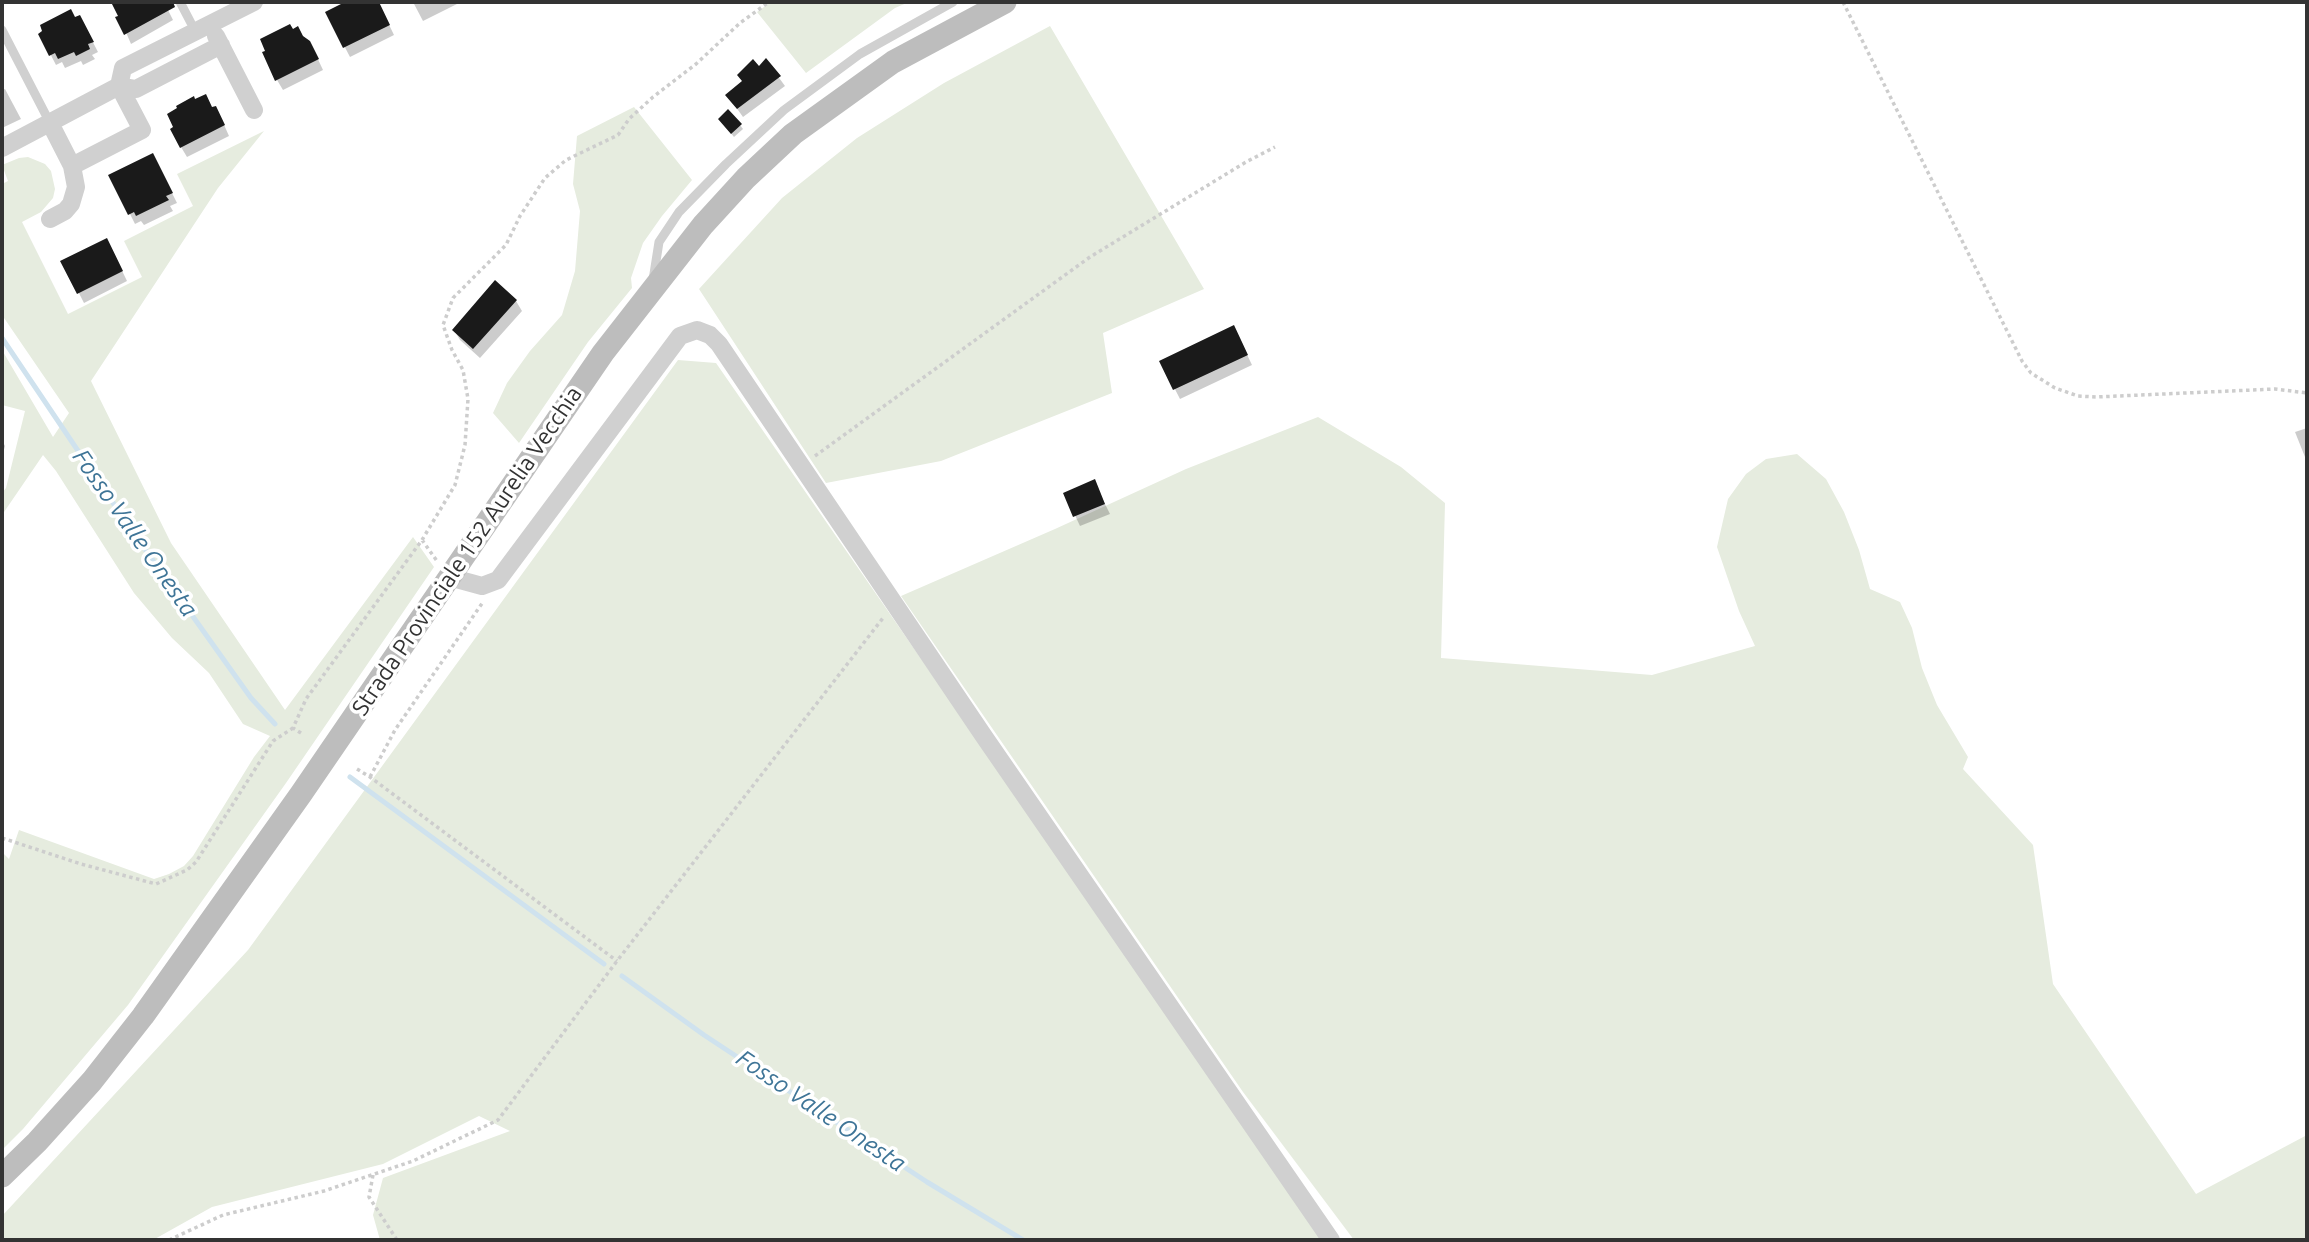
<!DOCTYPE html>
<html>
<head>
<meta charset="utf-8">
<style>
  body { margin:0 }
  #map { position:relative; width:2309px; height:1242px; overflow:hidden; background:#fff; font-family:Ubuntu,sans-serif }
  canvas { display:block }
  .frame { position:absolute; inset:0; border:4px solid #333; pointer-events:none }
</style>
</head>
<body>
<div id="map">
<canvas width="2309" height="1242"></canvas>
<div class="frame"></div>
</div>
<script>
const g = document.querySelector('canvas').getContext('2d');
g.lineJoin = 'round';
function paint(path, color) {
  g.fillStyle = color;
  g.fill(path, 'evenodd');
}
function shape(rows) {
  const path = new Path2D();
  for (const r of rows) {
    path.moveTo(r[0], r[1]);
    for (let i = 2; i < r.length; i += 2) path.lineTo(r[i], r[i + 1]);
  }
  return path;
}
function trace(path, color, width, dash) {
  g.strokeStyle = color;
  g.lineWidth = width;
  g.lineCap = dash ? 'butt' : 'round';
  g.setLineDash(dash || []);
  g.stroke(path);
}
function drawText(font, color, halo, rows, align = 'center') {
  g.font = font + ' Ubuntu,sans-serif';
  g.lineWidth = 7;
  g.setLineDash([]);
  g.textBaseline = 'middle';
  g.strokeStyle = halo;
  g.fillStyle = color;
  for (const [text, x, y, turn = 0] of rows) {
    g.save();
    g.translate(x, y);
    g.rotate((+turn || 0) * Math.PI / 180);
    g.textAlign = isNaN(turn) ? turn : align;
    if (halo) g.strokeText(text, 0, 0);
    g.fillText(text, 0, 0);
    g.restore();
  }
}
paint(shape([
  [771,2,909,2,895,8,806,73,757,12],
  [1050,26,1204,289,1103,333,1112,393,941,461,826,483,699,289,782,198,857,138,944,83],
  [634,107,692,180,662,216,643,243,631,278,632,288,588,342,519,443,493,413,507,383,530,351,562,315,575,271,580,211,573,184,577,136],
  [264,131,218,188,91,381,171,543,285,710,413,537,434,567,286,783,128,1005,23,1129,2,1150,2,852,9,859,19,830,154,879,169,874,184,866,193,856,254,757,270,736,243,724,209,673,172,638,134,593,56,471,43,455,2,515,2,493,6,488,25,411,2,405,2,350,53,437,69,413,2,315,2,184,8,181,2,165,19,158,28,157,45,164,51,171,55,189,53,198,41,212,22,222,68,314,142,277,124,241,193,206,177,174],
  [678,360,716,363,1324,1240,380,1240,373,1215,383,1178,510,1131,479,1116,383,1164,212,1207,153,1240,2,1240,2,1216,248,950],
  [1318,417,1401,467,1445,503,1441,658,1652,675,1755,646,1739,611,1717,547,1728,499,1746,474,1766,459,1797,454,1826,479,1844,512,1859,550,1870,589,1900,602,1912,628,1922,668,1937,705,1968,757,1963,769,2033,845,2053,984,2196,1194,2307,1135,2307,1240,1354,1240,1243,1092,901,596,1055,529,1186,469]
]), '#e6ecdf');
paint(shape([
  [113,2,164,2,173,20,131,44],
  [351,2,378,2,394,35,350,57,327,13],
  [413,2,461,2,423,21],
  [75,19,85,27,98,52,92,55,95,59,83,65,81,61,65,68,62,62,56,65,40,34],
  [315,53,323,70,283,90,277,80],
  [766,60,785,86,743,117,728,96],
  [5,89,21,119,2,128,2,90],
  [212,109,221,118,229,136,187,157,181,147],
  [720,120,740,125,743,129,734,137],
  [158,165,177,203,170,206,173,211,144,225,141,221,135,224,111,176],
  [112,250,127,281,84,303,63,262],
  [516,301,522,311,480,358,460,340,454,330],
  [1239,338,1252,365,1180,399,1161,362],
  [2307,428,2307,462,2295,432],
  [2,440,5,446,2,457],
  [1094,482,1110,514,1080,526,1065,494]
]), '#0003');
trace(shape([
  [2,338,132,531,251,698,275,724],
  [350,777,604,964],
  [622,976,704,1035,927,1182,1023,1240]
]), '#cfe2ee', 5);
paint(shape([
  [111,2,173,2,175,7,124,35,115,17,118,16],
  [345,2,379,2,390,25,343,48,325,12],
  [71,9,75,17,80,15,94,42,88,44,90,49,76,56,74,52,58,59,55,53,49,56,38,34,42,31,40,25],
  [290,24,293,29,298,26,303,36,310,41,319,59,275,81,262,52,265,51,260,39],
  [766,58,781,76,737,109,725,95,742,81,737,75,753,59,759,66],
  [206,94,212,107,216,106,225,125,180,148,170,129,173,127,167,114,177,108,176,106,194,96,195,99],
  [728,109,742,124,731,134,718,119],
  [153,153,173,193,166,196,169,200,136,216,134,212,128,215,108,175],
  [107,238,123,271,77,294,60,261],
  [495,280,517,300,473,349,452,330],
  [1234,325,1248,355,1173,390,1159,361],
  [1095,479,1105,504,1073,517,1063,493]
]), '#1a1a1a');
trace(shape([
  [1843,2,2022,361,2031,373,2055,388,2078,396,2096,397,2275,389,2307,393],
  [815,456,1090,257,1246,162,1275,147],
  [422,540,437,561],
  [301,733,293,728,306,699,422,540,455,485,465,445,468,399,463,370,452,350,443,325,453,298,506,245,520,216,545,178,566,160,618,135,629,119,653,97,696,64,740,23,769,2],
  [357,769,370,777,617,961],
  [370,777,395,730,483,602],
  [2,838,81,864,156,884,187,870,196,862,273,741,293,728],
  [373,1175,369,1197,397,1240],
  [169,1240,223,1215,324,1191,413,1161,498,1120,617,961,883,618]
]), '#cdcdcd', 3.5, [3.5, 3.5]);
trace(shape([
  [180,2,191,23],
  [2,30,50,123],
  [653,280,659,242,679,212,726,164,784,110,860,54,953,2]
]), '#d0d0d0', 9);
trace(shape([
  [216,36,254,110],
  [221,45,136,89,119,86,123,68,254,2],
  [50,123,72,166,76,187,71,204,65,211,50,219],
  [2,148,119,86,142,130,72,166],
  [449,577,482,586,498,580,680,336,697,330,710,335,719,344,983,735,1331,1240]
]), '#d0d0d0', 18);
trace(shape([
  [2,1176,37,1142,92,1081,143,1016,301,794,603,353,703,225,746,178,793,134,893,62,1005,2]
]), '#bdbdbd', 23);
drawText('23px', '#333', '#fff', [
  ["Strada Provinciale 152 Aurelia Vecchia",467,551,-56]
]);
drawText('italic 24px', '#3f7597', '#fff', [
  ["Fosso Valle Onesta",135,533,55],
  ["Fosso Valle Onesta",821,1111,34]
]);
</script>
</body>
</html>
